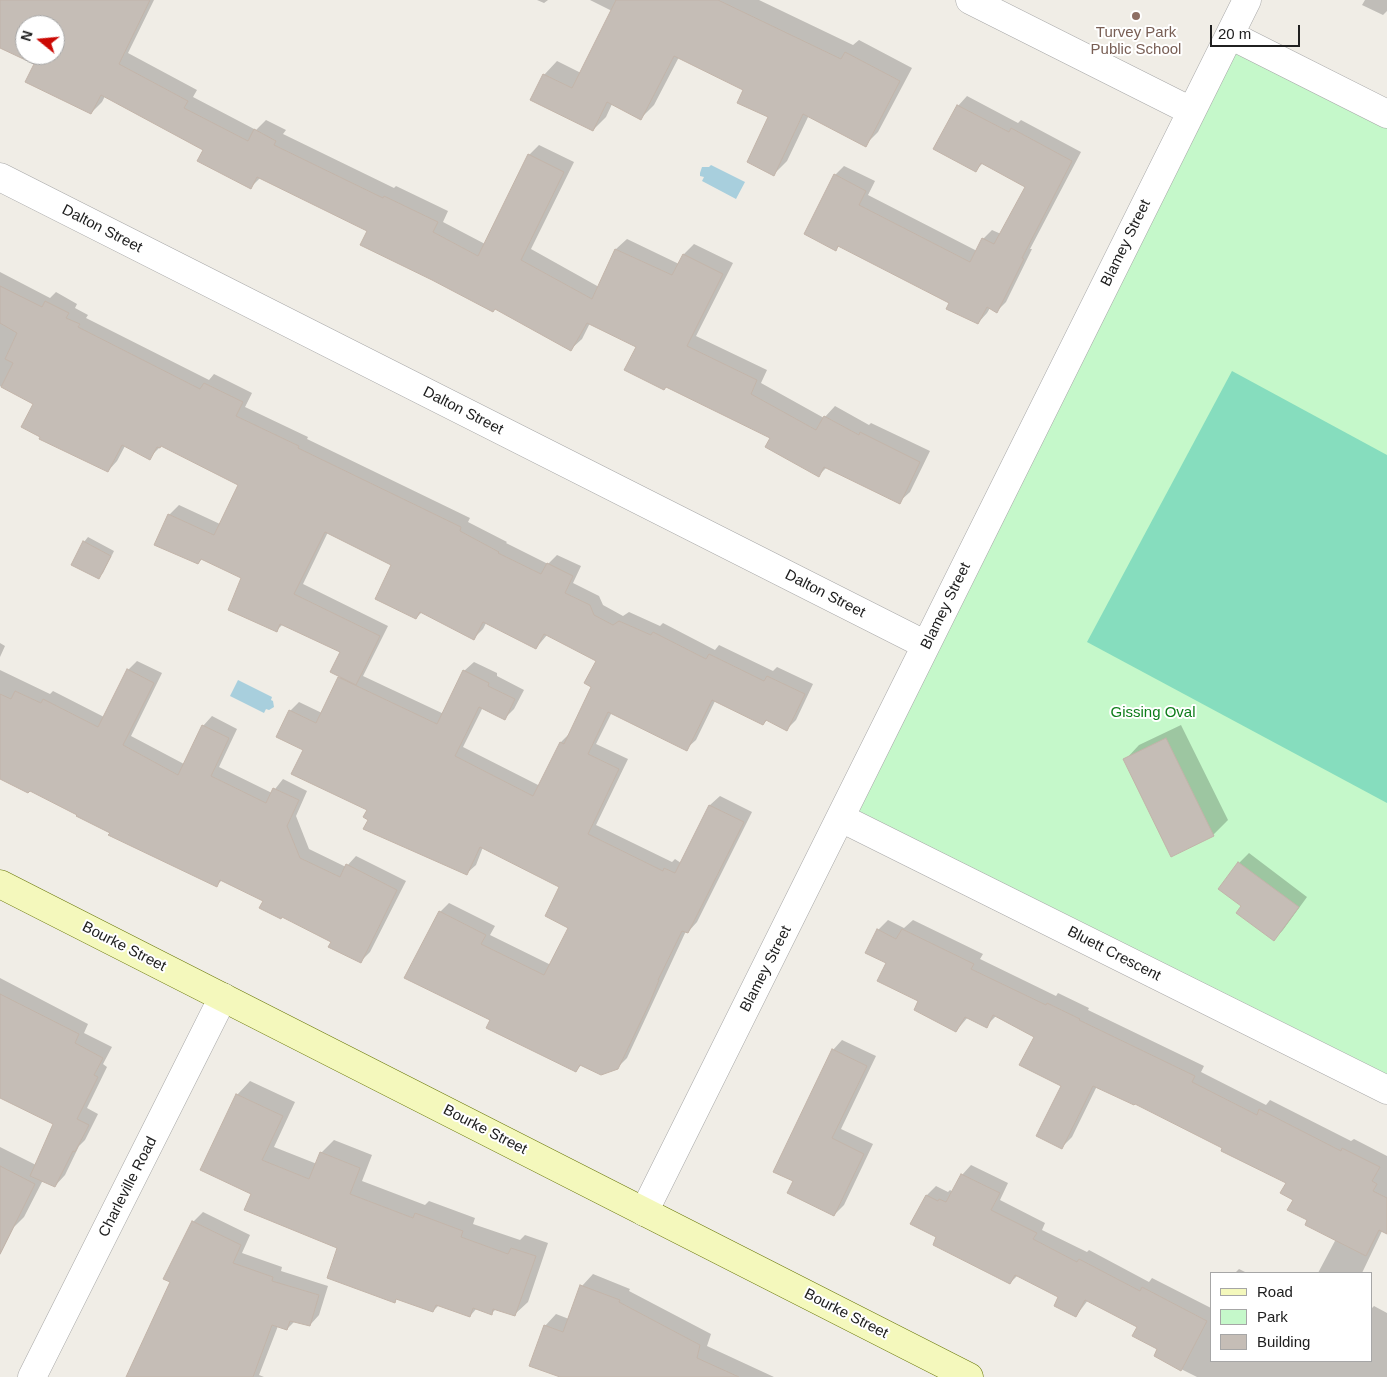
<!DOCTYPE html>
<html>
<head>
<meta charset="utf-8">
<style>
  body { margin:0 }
  #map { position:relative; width:1387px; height:1377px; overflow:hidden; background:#f0ede6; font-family:Arial,sans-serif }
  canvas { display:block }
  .legend { position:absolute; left:1210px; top:1272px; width:162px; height:90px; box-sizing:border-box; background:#fff; border:1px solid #a6a6a6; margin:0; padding:6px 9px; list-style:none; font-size:15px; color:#202020 }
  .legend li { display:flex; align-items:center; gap:10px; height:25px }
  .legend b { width:25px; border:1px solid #a6a6a6 }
  .north { position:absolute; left:15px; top:15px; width:50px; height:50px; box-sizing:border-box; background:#fff; border:1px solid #a6a6a6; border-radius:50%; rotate:287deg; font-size:14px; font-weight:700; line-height:20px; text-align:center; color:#202020 }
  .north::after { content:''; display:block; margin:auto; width:18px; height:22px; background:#cb0904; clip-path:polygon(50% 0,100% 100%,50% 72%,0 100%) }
  .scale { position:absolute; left:1210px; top:25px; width:90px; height:22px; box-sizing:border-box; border:2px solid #202020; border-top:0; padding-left:6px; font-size:15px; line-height:18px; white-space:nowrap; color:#202020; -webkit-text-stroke:4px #fff; paint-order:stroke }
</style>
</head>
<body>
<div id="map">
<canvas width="1387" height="1377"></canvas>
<ul class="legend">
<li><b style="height:6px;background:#f4f8bc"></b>Road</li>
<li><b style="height:14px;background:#c5f8ca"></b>Park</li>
<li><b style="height:14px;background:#c5bdb6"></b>Building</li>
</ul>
<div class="north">N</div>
<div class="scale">20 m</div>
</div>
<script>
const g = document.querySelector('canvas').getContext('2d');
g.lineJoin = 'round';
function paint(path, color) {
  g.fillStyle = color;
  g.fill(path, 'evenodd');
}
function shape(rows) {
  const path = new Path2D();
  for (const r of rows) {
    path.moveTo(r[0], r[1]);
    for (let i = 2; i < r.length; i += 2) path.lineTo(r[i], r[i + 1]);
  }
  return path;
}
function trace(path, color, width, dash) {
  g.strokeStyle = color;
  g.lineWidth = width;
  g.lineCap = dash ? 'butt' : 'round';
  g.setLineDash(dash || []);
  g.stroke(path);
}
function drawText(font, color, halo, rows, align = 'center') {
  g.font = font + ' Arial,sans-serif';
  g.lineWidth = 4;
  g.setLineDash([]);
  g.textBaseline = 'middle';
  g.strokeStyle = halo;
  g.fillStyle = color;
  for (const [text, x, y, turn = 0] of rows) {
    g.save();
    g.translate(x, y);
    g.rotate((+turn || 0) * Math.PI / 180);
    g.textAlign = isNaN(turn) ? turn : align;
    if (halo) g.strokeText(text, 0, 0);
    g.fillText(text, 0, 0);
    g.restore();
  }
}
paint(shape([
  [1230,35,1387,114,1387,1090,841,818]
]), '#c5f8ca');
paint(shape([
  [1232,371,1387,455,1387,803,1087,642]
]), '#86ddbe');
paint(shape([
  [711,165,745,182,736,199,702,181,704,177,700,176,700,173,702,167,709,167],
  [238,680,272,697,271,700,273,701,274,707,269,710,266,709,264,713,230,696]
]), '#a8cfdd');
paint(shape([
  [0,0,154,0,128,53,197,90,193,97,256,130,266,120,286,130,283,134,394,188,396,186,448,211,443,222,485,244,529,155,539,145,574,162,531,249,599,287,616,249,627,239,679,264,684,254,694,244,733,263,696,336,767,370,761,383,824,418,835,406,869,425,871,423,930,451,910,492,899,502,827,467,818,476,772,437,638,346,590,323,582,339,571,349,369,231,260,178,251,187,204,150,105,96,102,102,91,113,35,64,0,47],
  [25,25,55,25,55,55,25,55],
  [537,0,548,0,544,3],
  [590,0,759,0,853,45,859,40,912,68,878,132,865,145,809,115,787,161,774,174,769,117,744,90,679,57,654,105,641,118,612,104,606,117,593,130,544,75,557,61,581,73,612,11],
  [1365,0,1387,0,1387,11,1383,15,1362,5],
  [967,96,1018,123,1021,120,1081,152,1030,249,1032,249,1006,302,997,311,990,308,987,313,978,323,951,302,840,245,836,249,835,175,844,166,875,181,868,195,977,251,983,239,992,230,1001,234,1026,187,983,163,976,170,958,106],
  [0,272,50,298,56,292,77,304,75,308,88,315,86,318,209,380,214,374,252,393,245,407,308,437,307,439,470,518,468,522,507,542,506,543,548,564,557,555,581,566,573,583,599,596,603,605,623,616,629,612,660,626,663,623,715,650,719,645,773,671,777,667,813,684,796,720,787,729,767,720,763,724,715,701,696,740,686,749,612,712,596,744,628,759,596,825,672,862,675,859,681,863,710,805,720,796,752,812,697,922,688,932,686,931,627,1058,617,1068,582,1064,576,1071,492,1020,440,912,449,903,495,926,490,935,551,965,570,928,561,887,483,847,476,865,466,874,370,820,368,809,305,749,290,711,299,702,322,713,341,676,341,652,283,624,277,630,243,578,202,559,198,563,156,544,169,515,179,505,220,524,239,484,162,445,149,458,125,446,117,461,108,471,35,403,0,386],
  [328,532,393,565,416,618,422,612,473,639,483,629,486,623,536,648,547,635,597,660,593,686,570,733,561,742,540,786,463,747,483,707,505,718,514,709,524,690,497,676,497,673,474,662,464,671,444,714,363,676,388,626,303,584],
  [88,537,114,551,103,573,98,578,84,542],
  [0,643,5,646,0,657],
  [137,661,162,673,131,736,184,764,203,726,212,716,237,729,219,767,272,793,283,779,307,791,296,816,309,849,346,867,356,856,406,881,370,952,361,961,333,941,265,900,223,879,216,886,78,814,0,758,0,670,50,694,53,691,104,717,128,670],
  [1181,725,1228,820,1213,835,1172,855,1125,760,1139,745],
  [1249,853,1307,897,1283,930,1273,940,1243,906,1239,863],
  [888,920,904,928,913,920,983,954,980,959,1056,996,1058,993,1089,1008,1088,1010,1204,1066,1201,1072,1266,1105,1270,1100,1351,1141,1354,1139,1387,1156,1387,1233,1382,1231,1362,1273,1318,1273,1336,1239,1309,1219,1294,1199,1287,1183,1224,1147,1135,1103,1097,1086,1072,1137,1062,1147,1062,1085,1035,1037,996,1016,986,1026,968,1017,956,1031,920,1001,888,963,878,930],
  [0,978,88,1024,84,1033,112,1047,103,1064,107,1067,87,1108,98,1114,85,1140,79,1146,65,1175,55,1186,43,1180,24,1217,14,1227,0,1255,0,1147,36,1165,55,1124,0,1064],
  [842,1040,876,1056,841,1129,873,1144,844,1205,834,1215,795,1181,833,1050],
  [250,1081,295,1102,274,1147,317,1164,321,1153,334,1140,372,1155,362,1181,425,1205,429,1201,475,1218,473,1224,520,1240,525,1235,548,1243,528,1302,514,1315,496,1309,491,1314,477,1308,470,1316,439,1305,433,1311,397,1298,394,1301,339,1247,253,1193,237,1095],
  [971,1165,1008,1183,1000,1200,1045,1223,1042,1230,1087,1252,1089,1250,1149,1282,1152,1278,1211,1308,1211,1361,1371,1361,1371,1309,1374,1306,1387,1313,1387,1377,1197,1377,1155,1356,1159,1349,1138,1327,1088,1300,1076,1316,1060,1296,1018,1275,1010,1283,938,1237,912,1224,927,1195,936,1186,948,1192,950,1190,953,1192,962,1175],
  [203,1212,250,1235,242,1253,282,1267,281,1271,328,1286,319,1315,310,1325,295,1321,287,1329,278,1326,259,1375,264,1377,127,1377,171,1282,193,1222],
  [1239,1269,1247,1273,1235,1273],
  [593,1274,630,1289,629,1291,711,1334,707,1346,774,1377,563,1377,545,1326,556,1314,569,1319,582,1286]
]), '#0003');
const building = shape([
  [0,0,150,0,119,64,188,101,184,108,248,141,254,129,276,141,274,145,383,198,384,196,438,222,433,232,478,256,528,154,564,172,521,260,592,299,615,249,672,275,683,254,723,274,687,346,757,380,751,394,816,430,824,416,859,435,860,432,920,462,900,504,824,467,819,477,765,447,770,438,666,387,664,390,624,370,636,347,587,323,571,351,495,309,493,312,432,280,360,245,367,231,257,177,251,189,197,161,203,150,101,95,91,114,25,82,34,64,0,48,0,0],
  [25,25,55,25,55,55,25,55,25,25],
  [616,0,718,0,841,59,845,52,900,81,866,147,803,114,774,176,747,162,768,117,737,103,743,90,674,56,641,120,607,102,593,131,530,100,543,74,572,88,616,0],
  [957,105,1009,132,1011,128,1072,161,1022,258,1024,259,997,313,987,307,978,324,946,309,949,303,838,246,836,251,804,234,834,174,866,191,859,205,970,262,982,238,994,244,1025,187,981,163,976,172,933,149,957,105],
  [0,286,42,307,45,301,69,313,66,318,80,324,78,327,200,389,204,383,243,402,236,416,299,446,298,448,461,527,460,531,499,552,498,553,541,574,547,563,573,576,565,593,590,605,594,615,613,625,619,621,651,635,653,632,706,659,709,654,764,681,767,676,805,694,787,731,766,720,763,725,712,700,687,751,608,712,588,754,619,769,588,834,663,871,664,868,675,873,709,805,744,822,688,933,682,931,658,980,659,980,650,1002,618,1069,601,1075,580,1065,576,1072,486,1028,490,1020,404,978,439,911,486,935,481,944,544,975,568,928,545,916,559,887,480,847,467,875,363,829,368,820,363,817,367,810,291,774,303,750,276,737,289,710,316,723,338,677,437,724,463,670,489,683,488,686,515,699,505,720,479,707,455,756,533,796,560,742,564,744,591,687,584,683,596,661,544,634,536,649,483,622,474,640,420,612,416,619,375,599,391,565,325,532,294,594,380,636,356,685,330,672,340,652,280,624,277,632,228,610,241,578,201,559,198,564,154,545,168,514,214,535,238,485,161,446,160,448,157,447,150,460,122,445,108,472,39,439,40,437,21,427,33,404,1,387,13,363,5,359,17,333,0,323,0,286],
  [83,541,111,556,99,579,71,565,83,541],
  [127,669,154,683,123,745,178,775,202,725,229,738,211,776,266,803,273,788,299,800,287,826,300,858,340,877,346,864,397,890,361,963,328,947,331,942,282,917,281,919,259,908,263,901,220,880,217,887,108,835,110,833,76,816,77,815,30,791,28,793,0,779,0,694,11,699,15,691,41,703,43,699,98,727,127,669],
  [1166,738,1214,836,1171,857,1123,759,1166,738],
  [1238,862,1299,907,1274,941,1236,913,1241,906,1218,889,1238,862],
  [877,929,896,939,902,929,974,964,971,969,1046,1005,1047,1003,1080,1019,1079,1020,1195,1076,1192,1082,1257,1115,1259,1109,1341,1151,1342,1148,1380,1167,1372,1181,1377,1184,1373,1191,1387,1198,1387,1234,1379,1230,1366,1256,1305,1225,1307,1220,1287,1210,1293,1200,1280,1193,1286,1183,1221,1151,1222,1148,1135,1104,1134,1105,1093,1086,1062,1149,1036,1136,1061,1086,1019,1065,1034,1037,993,1015,987,1028,965,1017,956,1032,914,1010,918,1001,877,981,886,963,865,953,877,929],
  [0,994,79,1034,75,1043,103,1058,94,1075,98,1077,77,1119,89,1125,75,1152,73,1151,55,1187,30,1176,53,1124,0,1098,0,994],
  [832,1049,867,1066,832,1138,864,1154,834,1216,787,1193,793,1181,773,1172,832,1049],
  [236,1094,283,1116,262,1160,309,1179,320,1152,360,1168,350,1194,413,1218,415,1213,463,1231,461,1237,508,1254,511,1248,536,1256,515,1316,493,1309,492,1315,473,1308,470,1317,436,1305,433,1312,396,1299,395,1303,327,1278,337,1248,244,1210,251,1194,200,1170,236,1094],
  [0,1166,35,1184,0,1254,0,1166],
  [961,1174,1000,1193,991,1210,1037,1233,1033,1239,1077,1262,1079,1259,1140,1291,1142,1287,1207,1321,1181,1371,1154,1356,1157,1349,1132,1336,1137,1327,1085,1300,1076,1317,1054,1306,1058,1297,1015,1275,1010,1284,933,1245,936,1237,910,1224,926,1195,938,1201,939,1199,946,1202,961,1174],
  [192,1221,241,1245,233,1263,273,1277,272,1281,319,1295,310,1326,290,1321,287,1330,272,1325,253,1377,126,1377,170,1282,163,1279,192,1221],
  [580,1285,620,1300,619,1302,700,1345,697,1358,739,1377,560,1377,529,1366,544,1325,563,1332,580,1285]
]);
paint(building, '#c5bdb6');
trace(building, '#c2b4a9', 1);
const minor = shape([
  [970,0,1191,111],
  [1230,35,1387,114],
  [0,177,926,645],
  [841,818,1387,1090],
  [644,1212,1247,0],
  [32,1377,223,997]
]);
const secondary = shape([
  [0,884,969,1377]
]);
trace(minor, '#a7a7a7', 29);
trace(secondary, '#687607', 29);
trace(minor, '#fff', 28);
trace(secondary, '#f4f8bc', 28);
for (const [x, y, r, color] of [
  [1136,16,5,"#8d6e63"]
]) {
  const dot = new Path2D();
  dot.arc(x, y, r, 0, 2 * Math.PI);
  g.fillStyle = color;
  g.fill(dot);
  trace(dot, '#fff', 2);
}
drawText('15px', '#785e54', '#fff', [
  ["Turvey Park",1136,33],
  ["Public School",1136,50]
]);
drawText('15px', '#202020', '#fff', [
  ["Dalton Street",102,229,27],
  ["Blamey Street",1126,243,-64],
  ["Dalton Street",463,411,27],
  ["Dalton Street",825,594,27],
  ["Blamey Street",946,606,-64],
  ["Bourke Street",124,947,27],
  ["Bluett Crescent",1114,954,27],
  ["Blamey Street",766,969,-63],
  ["Bourke Street",485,1130,27],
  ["Charleville Road",128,1187,-63],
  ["Bourke Street",846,1314,27]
]);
drawText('15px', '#0e7d1a', '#fff', [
  ["Gissing Oval",1153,713]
]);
</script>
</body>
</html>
